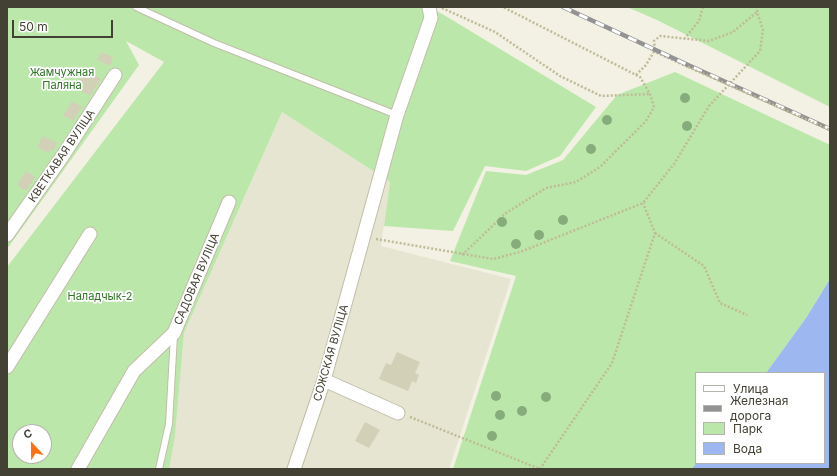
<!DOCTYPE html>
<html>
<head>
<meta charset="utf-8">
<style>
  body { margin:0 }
  #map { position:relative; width:837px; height:476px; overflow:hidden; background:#f2f1e3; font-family:Inter,sans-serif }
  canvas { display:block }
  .frame { position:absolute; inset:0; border:8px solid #434133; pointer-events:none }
  .legend { position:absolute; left:695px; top:372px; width:130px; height:92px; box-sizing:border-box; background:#fff; border:1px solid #b4b3ad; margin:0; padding:5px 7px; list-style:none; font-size:12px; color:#434133 }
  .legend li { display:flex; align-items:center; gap:8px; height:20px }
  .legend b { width:20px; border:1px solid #b4b3ad }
  .north { position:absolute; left:12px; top:424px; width:40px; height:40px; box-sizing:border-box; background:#fff; border:1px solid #b4b3ad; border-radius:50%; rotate:338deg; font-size:11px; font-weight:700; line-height:16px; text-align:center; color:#434133 }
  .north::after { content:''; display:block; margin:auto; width:14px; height:18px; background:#fb7210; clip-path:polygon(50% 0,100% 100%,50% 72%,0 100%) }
  .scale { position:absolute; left:12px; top:20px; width:101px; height:18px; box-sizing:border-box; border:2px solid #434133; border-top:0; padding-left:5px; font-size:12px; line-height:14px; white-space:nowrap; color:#434133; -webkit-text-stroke:3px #fff; paint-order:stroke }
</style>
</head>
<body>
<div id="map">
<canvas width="837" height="476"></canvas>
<div class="frame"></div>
<ul class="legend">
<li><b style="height:5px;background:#fff"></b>Улица</li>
<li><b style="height:5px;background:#939393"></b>Железная дорога</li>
<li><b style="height:11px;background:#bce7ab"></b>Парк</li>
<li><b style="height:11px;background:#9db8f0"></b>Вода</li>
</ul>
<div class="north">С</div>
<div class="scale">50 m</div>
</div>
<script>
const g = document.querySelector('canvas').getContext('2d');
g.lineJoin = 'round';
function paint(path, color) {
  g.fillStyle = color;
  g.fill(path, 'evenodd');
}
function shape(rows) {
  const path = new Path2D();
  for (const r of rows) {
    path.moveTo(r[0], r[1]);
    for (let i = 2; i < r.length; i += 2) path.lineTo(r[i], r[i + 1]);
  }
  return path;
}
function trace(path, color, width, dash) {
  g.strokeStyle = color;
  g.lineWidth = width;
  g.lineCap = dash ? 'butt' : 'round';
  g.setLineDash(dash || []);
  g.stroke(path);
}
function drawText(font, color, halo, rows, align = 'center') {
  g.font = font + ' Inter,sans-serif';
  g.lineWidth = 3.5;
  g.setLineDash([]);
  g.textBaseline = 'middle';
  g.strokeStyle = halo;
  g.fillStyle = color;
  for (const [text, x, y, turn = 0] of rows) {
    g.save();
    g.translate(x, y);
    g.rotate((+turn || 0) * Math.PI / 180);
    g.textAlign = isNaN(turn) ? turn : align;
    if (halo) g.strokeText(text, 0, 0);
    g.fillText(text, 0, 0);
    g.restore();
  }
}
paint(shape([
  [282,112,390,182,381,246,511,279,449,469,169,469,175,436,184,333]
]), '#e6e5d1');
paint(shape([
  [7,7,429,7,444,15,596,107,560,156,526,171,485,166,453,231,384,226,390,182,282,112,184,333,175,436,169,469,7,469,7,267,164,62,126,41,139,65,7,249],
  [20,432,44,432,44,456,20,456],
  [627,7,830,7,830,107,657,20],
  [675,72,830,145,830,279,806,318,766,373,696,373,696,463,692,469,453,469,516,276,450,261,486,171,526,175,563,160,617,95]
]), '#bce7ab');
paint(shape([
  [830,279,830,469,692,469,696,463,824,463,824,373,766,373,806,318]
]), '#9db8f0');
paint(shape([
  [101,52,113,57,110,66,97,60],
  [86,70,101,79,90,96,80,90,84,84,79,81],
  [72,101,82,107,73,121,63,115],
  [43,136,57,143,53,151,50,150,48,153,37,147],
  [26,171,35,177,26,191,17,185],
  [397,352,420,362,415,373,419,375,416,383,412,381,408,391,379,379,386,363,391,365],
  [365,422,380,430,369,448,355,441]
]), '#d3d0b8');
const service = shape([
  [136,7,214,43,397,115],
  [159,469,169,424,174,335]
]);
const minor = shape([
  [7,235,62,157,115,75],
  [7,367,90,234],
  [324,380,398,413],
  [78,469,134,371,174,333,229,202],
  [294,469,324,380,397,115,431,18,429,7]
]);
trace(service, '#c0bea8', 8);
trace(minor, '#c0bea8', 15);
trace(shape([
  [442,8,495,32,560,76,601,96,650,94],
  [684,39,699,21,703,7],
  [653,51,688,67],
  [636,75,646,65,655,50,654,41,660,36,709,41,733,32,757,12],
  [655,233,704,266,720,303,747,315],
  [376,239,493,259,520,252,643,203,674,164,709,106,760,51,763,30,757,12,758,7],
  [462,255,506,213,546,188,576,182,600,167,646,121,654,107,650,94,640,77,503,7],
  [410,417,540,469],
  [540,469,612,363,655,233,643,203]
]), '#bfbb97', 2.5, [2, 2]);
trace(service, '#fff', 6);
trace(minor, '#fff', 13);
const rail = shape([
  [563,7,688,65,830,129]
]);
trace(rail, '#939393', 4.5);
trace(rail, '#fff', 3, [9]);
trace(shape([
  [688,67,830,130]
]), '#bfbb97', 2.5, [2, 2]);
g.fillStyle = '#87ac7c';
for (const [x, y] of [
  [685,98],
  [607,120],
  [687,126],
  [591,149],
  [563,220],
  [502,222],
  [539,235],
  [516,244],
  [496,396],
  [546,397],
  [522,411],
  [500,415],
  [492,436]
]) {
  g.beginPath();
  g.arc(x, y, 5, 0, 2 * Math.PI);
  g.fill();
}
drawText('11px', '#307427', '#fff', [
  ["Жамчужная",62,73],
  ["Паляна",62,86],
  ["Наладчык-2",100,297]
]);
drawText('11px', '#434133', '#fff', [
  ["КВЕТКАВАЯ ВУЛІЦА",62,156,-56],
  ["САДОВАЯ ВУЛІЦА",197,279,-67],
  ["СОЖСКАЯ ВУЛІЦА",331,353,-74]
]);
</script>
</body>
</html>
